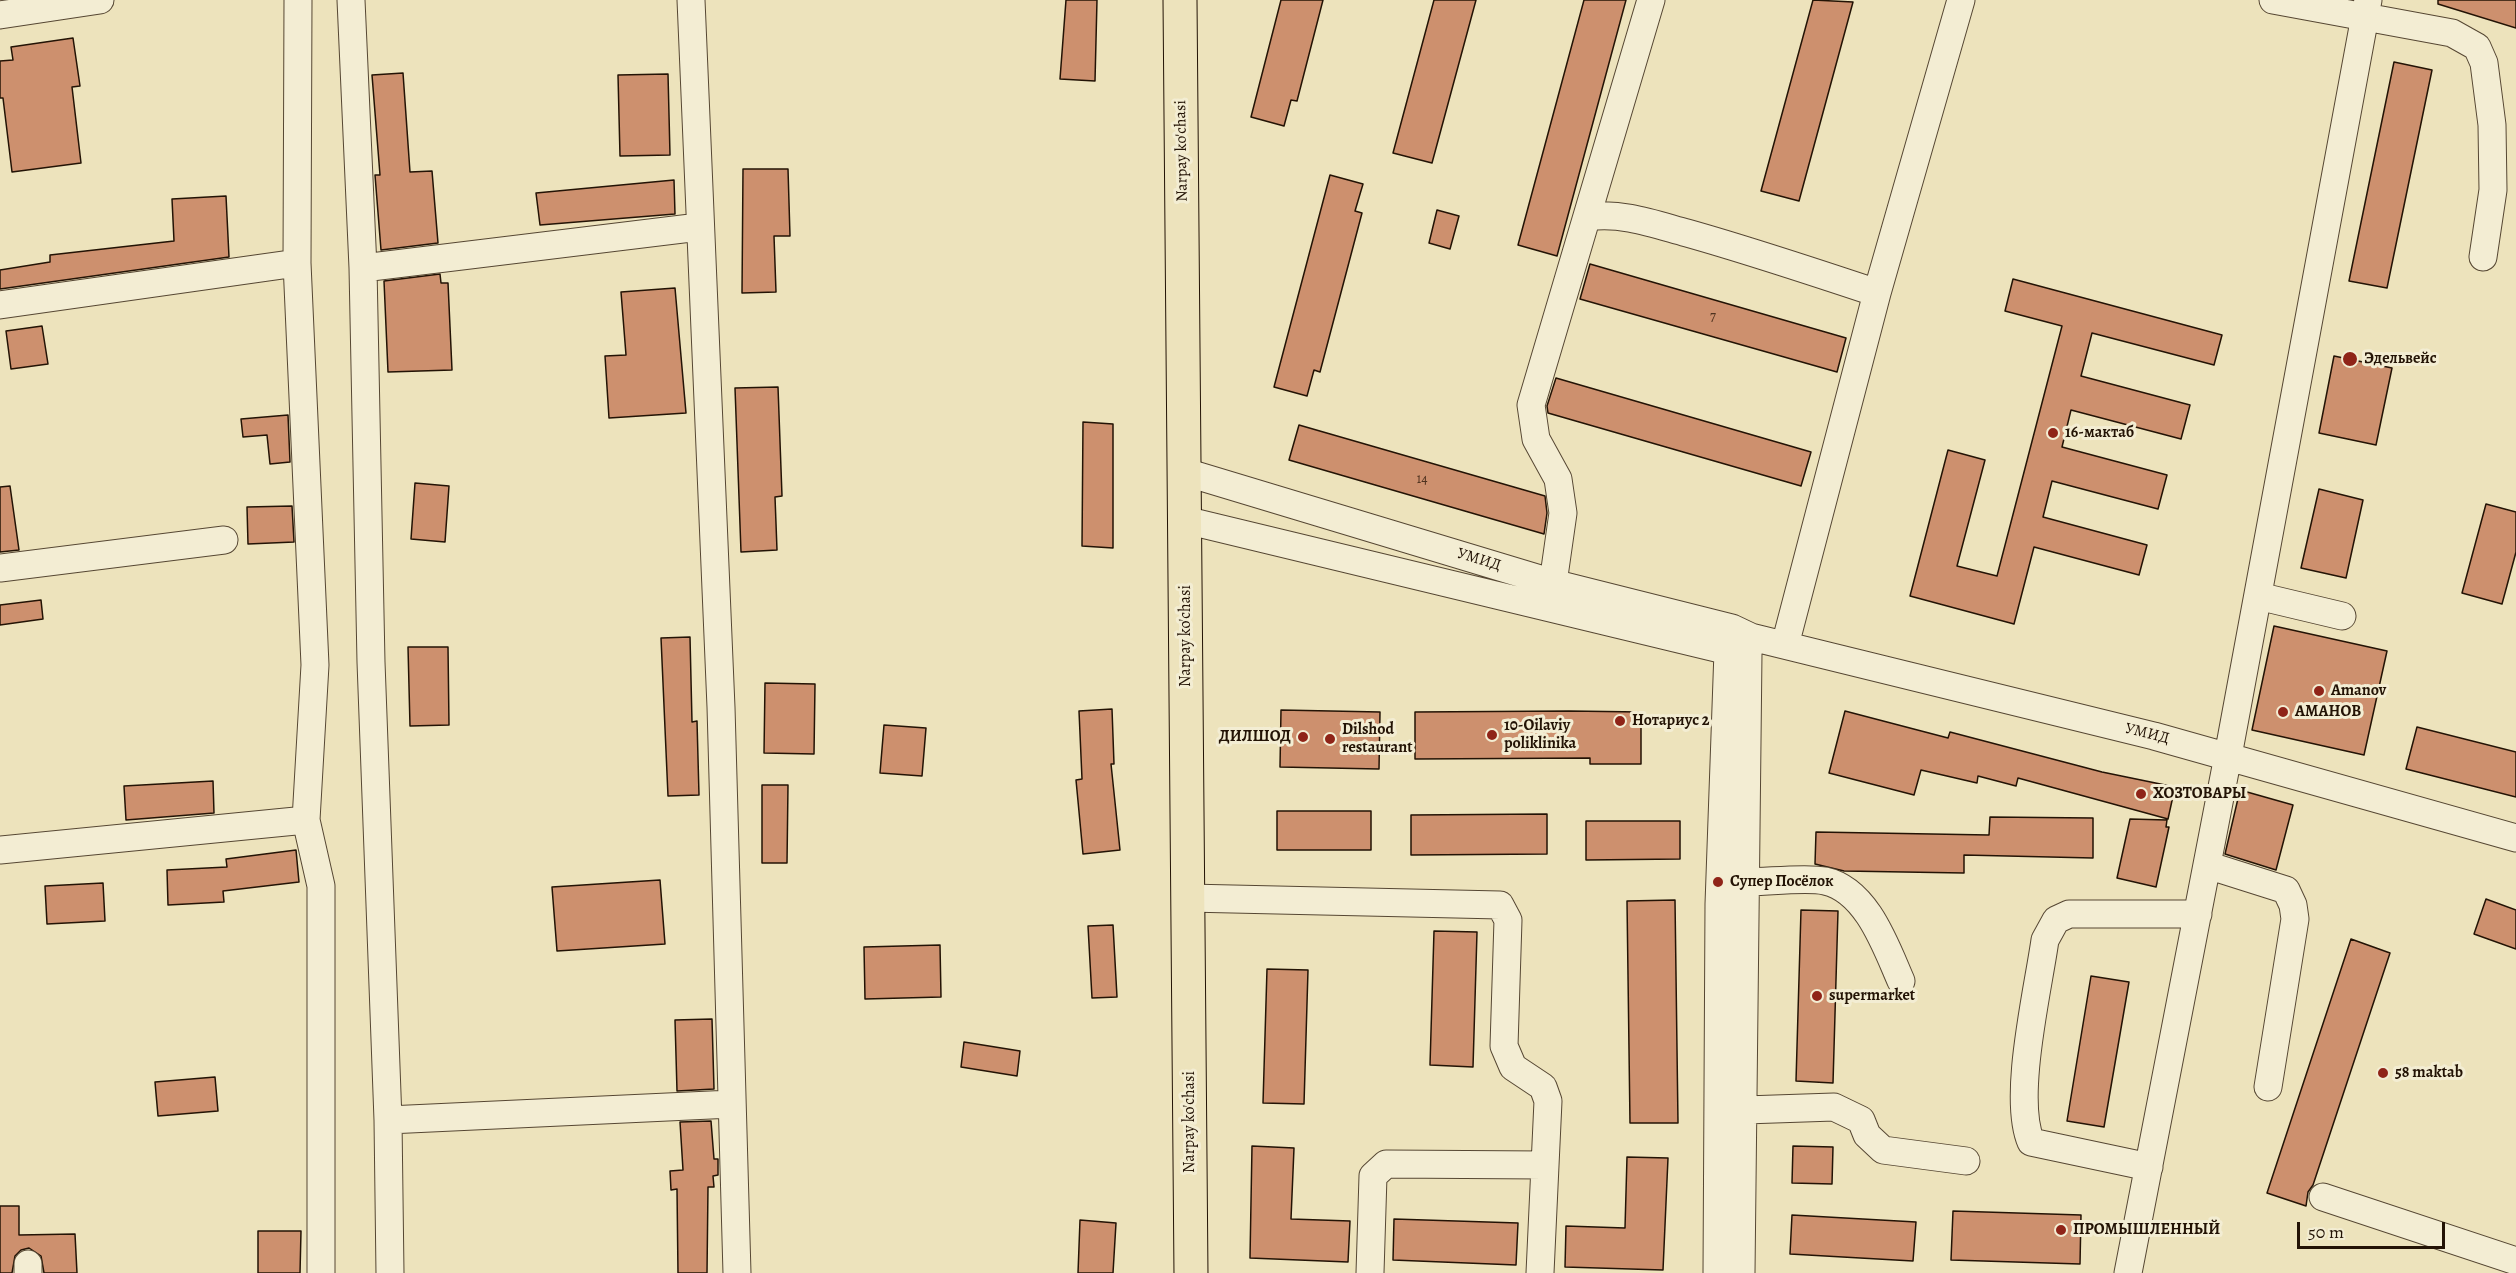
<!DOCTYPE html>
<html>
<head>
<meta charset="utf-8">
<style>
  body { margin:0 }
  #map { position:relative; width:2516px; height:1273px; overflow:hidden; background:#ede3bc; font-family:Alegreya,serif }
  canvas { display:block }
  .scale { position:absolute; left:2297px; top:1222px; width:148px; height:27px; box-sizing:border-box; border:3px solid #231305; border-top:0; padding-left:8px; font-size:18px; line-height:21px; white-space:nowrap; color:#231305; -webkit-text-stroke:4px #f3edd3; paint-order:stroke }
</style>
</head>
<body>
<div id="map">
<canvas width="2516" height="1273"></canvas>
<div class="scale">50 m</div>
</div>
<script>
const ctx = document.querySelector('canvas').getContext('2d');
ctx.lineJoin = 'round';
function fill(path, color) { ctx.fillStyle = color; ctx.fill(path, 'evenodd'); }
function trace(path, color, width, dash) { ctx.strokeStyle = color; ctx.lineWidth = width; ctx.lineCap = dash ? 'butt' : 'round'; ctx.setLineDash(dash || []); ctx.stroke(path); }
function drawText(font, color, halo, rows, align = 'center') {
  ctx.font = font + ' Alegreya,serif'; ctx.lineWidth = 6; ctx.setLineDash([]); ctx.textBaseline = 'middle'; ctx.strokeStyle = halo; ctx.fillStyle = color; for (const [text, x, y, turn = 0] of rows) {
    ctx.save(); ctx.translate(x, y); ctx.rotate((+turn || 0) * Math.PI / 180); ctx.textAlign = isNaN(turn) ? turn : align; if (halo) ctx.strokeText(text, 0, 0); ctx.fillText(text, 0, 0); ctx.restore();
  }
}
const building = new Path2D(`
  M1066 0H1097L1095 81 1060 79Z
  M1281 0H1323L1297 101 1291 100 1284 126 1251 117Z
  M1434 0H1476L1432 163 1393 153Z
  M1584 0H1626L1557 256 1518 245Z
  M1813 0 1853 2 1799 201 1761 191Z
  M2438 0H2516V28L2438 4Z
  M73 38 80 86 72 87 81 163 12 172 3 98H0V61L13 60 11 47Z
  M2394 62 2432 70 2387 288 2349 281Z
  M403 73 410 172 432 171 438 243 381 250 375 175H380L372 75Z
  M668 74 670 155 620 156 618 75Z
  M743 169H788L790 236H774L776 292 742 293Z
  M1330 175 1363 184 1355 211 1362 213 1320 372 1314 370 1307 396 1274 387Z
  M674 180 675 214 540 225 536 193Z
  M226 196 229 257 0 289V270L50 262V255L174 241 172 199Z
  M1437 210 1459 216 1450 249 1429 243Z
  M1590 264 1846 338 1837 372 1580 299Z
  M440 274 441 283H448L452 370 388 372 384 281Z
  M2013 279 2222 335 2214 365 2092 333 2081 376 2190 405 2181 439 2071 410 2062 447 2167 475 2158 509 2052 481 2043 517 2147 545 2139 575 2034 547 2014 624 1910 596 1948 450 1985 460 1957 566 1997 576 2062 326 2005 311Z
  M675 288 686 413 609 418 605 356 626 355 621 292Z
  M42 326 48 364 11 369 6 331Z
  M2334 356 2392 368 2376 445 2319 433Z
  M1556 378 1811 452 1801 486 1548 413 1547 406Z
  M778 387 782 496 775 497 777 550 741 552 735 388Z
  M288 415 290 462 270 464 267 435 243 437 241 419Z
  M1083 422 1113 424V548L1082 546Z
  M1299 425 1545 496 1547 513 1544 534 1289 460Z
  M415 483 449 486 445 542 411 539Z
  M10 486 19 550 0 552V487Z
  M2319 489 2363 500 2346 578 2301 568Z
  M2486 504 2516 512V552L2502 604 2462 593Z
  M292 506 294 542 248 544 247 507Z
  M41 600 43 619 0 625V605Z
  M2274 626 2387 651 2364 755 2252 730Z
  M690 637 692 722 697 721 699 795 668 796 661 638Z
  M408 647H448L449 725 410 726Z
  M765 683 815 684 814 754 764 753Z
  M1112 709 1114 764H1111L1120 850 1083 854 1076 780 1082 779 1079 711Z
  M1281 710 1380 712 1379 769 1280 767Z
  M1569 711 1641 712V764H1590V758L1415 759V712Z
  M1845 711 1948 738 1950 732 2102 772 2175 787 2168 819 2018 778 2016 786 1978 776 1977 783 1921 770 1914 795 1829 773Z
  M884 725 926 728 922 776 880 773Z
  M2417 727 2516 752V797L2406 769Z
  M213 781 214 813 126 820 124 786Z
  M762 785H788L787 863H762Z
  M2240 790 2293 805 2276 870 2225 854Z
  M1277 811H1371V850H1277Z
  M1547 814V854L1411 855V815Z
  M1990 817 2093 818V858L1964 855V873L1844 871 1815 864 1816 832 1989 835Z
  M2130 819 2167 820 2166 827H2169L2156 887 2117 878Z
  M1586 821H1680V859L1586 860Z
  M296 850 299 882 223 891 224 902 168 905 167 870 227 867 226 859Z
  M660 880 665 944 557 951 552 887Z
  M103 883 105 921 47 924 45 886Z
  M2486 899 2516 910V949L2474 934Z
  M1675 900 1678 1123H1630L1627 901Z
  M1801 910 1838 911 1833 1083 1796 1081Z
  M1113 925 1117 997 1092 998 1088 926Z
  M1434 931 1477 932 1473 1067 1430 1065Z
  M2351 939 2390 953 2313 1185 2308 1192 2306 1206 2267 1193Z
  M940 945 941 997 865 999 864 947Z
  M1267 969 1308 970 1304 1104 1263 1103Z
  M2091 976 2129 982 2104 1127 2067 1121Z
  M712 1019 714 1089 677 1091 675 1020Z
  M964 1042 1020 1051 1017 1076 961 1067Z
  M215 1077 218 1111 158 1116 155 1082Z
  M711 1121 714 1159H718V1175L713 1176 714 1187H708L707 1273H678L677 1189 671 1190 670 1171 683 1170 680 1122Z
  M1252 1146 1294 1148 1291 1219 1350 1221 1348 1262 1250 1258Z
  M1793 1146 1833 1147 1832 1184 1792 1183Z
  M1627 1157 1668 1158 1663 1270 1565 1267 1566 1226 1625 1228Z
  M0 1206H19V1235L75 1234 77 1273H44L41 1256 29 1248 21 1250 15 1256 12 1273H0Z
  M1953 1211 2081 1215 2080 1264 1951 1260Z
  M1792 1215 1916 1222 1913 1261 1790 1254Z
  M1394 1219 1518 1223 1516 1265 1393 1260Z
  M1080 1220 1116 1223 1113 1273H1078Z
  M258 1231H301L300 1273H258Z`);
const minor = new Path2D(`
  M298 0 297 263 315 665 306 820 321 886V1273
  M351 0 363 268 371 662 388 1120 390 1273
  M691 0 721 707 737 1273
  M2273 0 2452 33 2477 47 2484 63 2492 125 2493 190 2483 257
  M0 15 100 0
  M1588 217C1622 212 1654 224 1687 233 1751 251 1814 272 1877 293
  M363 268 699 227
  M0 305 297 263
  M1185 472 1553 583 1732 628 1751 637 2154 736 2516 838
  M1185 520 1728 651 1745 652
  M0 568 224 540
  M1553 583 1563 513 1558 479 1536 439 1531 405 1651 0
  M2258 596 2342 616
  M1785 645 1877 293 1961 0
  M0 850 306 820
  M2207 865 2286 890 2293 905 2295 919 2268 1087
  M1747 882C1768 882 1806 877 1825 881 1867 890 1886 947 1901 981
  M1188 898 1500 905 1508 920 1504 1046 1513 1067 1543 1087 1548 1101 1540 1273
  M1745 1110 1834 1107 1861 1120 1867 1135 1883 1150 1966 1161
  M388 1120 732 1104
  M2149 1167 2031 1142C2012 1098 2038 990 2045 940L2056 920 2069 914H2198
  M2323 1197 2516 1261
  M28 1264V1273
  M1370 1273 1373 1176 1386 1164 1544 1165
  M1717 1273 1719 904 1728 651 1732 628
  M1741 1273 1748 653 1751 637
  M2128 1273 2228 756 2368 0`);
const major = new Path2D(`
  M1180 0 1191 1273`);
const markers = [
  [2350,359,8,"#8f2418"],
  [2053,433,6,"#8f2418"],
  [2319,691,6,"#8f2418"],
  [2283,712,6,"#8f2418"],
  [1620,721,6,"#8f2418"],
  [1492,735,6,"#8f2418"],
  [1303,737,6,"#8f2418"],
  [1330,739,6,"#8f2418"],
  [2141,794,6,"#8f2418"],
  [1718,882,6,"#8f2418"],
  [1817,996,6,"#8f2418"],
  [2383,1073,6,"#8f2418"],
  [2061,1230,6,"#8f2418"]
];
const numberNames = [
  ["7",1713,318],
  ["14",1422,480]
];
const streetNames = [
  ["Narpay ko'chasi",1182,151,-91],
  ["УМИД",1479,560,17],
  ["Narpay ko'chasi",1186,636,-90],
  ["УМИД",2147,734,14],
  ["Narpay ko'chasi",1190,1122,-90]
];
const poiNames = [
  ["Эдельвейс",2364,359],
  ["16-мактаб",2065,433],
  ["Amanov",2331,691],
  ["АМАНОВ",2295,712],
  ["Нотариус 2",1632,721],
  ["10-Oilaviy",1504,726],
  ["poliklinika",1504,744],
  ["Dilshod",1342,730],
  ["restaurant",1342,748],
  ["ДИЛШОД",1291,737,"right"],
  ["ХОЗТОВАРЫ",2153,794],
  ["Супер Посёлок",1730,882],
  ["supermarket",1829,996],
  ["58 maktab",2395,1073],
  ["ПРОМЫШЛЕННЫЙ",2073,1230]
];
fill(building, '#cd906e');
trace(building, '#231305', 1.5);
trace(minor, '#564733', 29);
trace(major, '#231305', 35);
trace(minor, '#f3edd3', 27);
trace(major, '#ede3bc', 33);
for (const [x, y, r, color] of markers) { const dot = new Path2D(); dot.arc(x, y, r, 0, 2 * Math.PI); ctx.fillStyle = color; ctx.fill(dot); trace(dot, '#f3edd3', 2); }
drawText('14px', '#4e321f', null, numberNames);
drawText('16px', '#231305', '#f3edd3', streetNames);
drawText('bold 16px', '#231305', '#f3edd3', poiNames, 'left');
</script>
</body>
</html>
